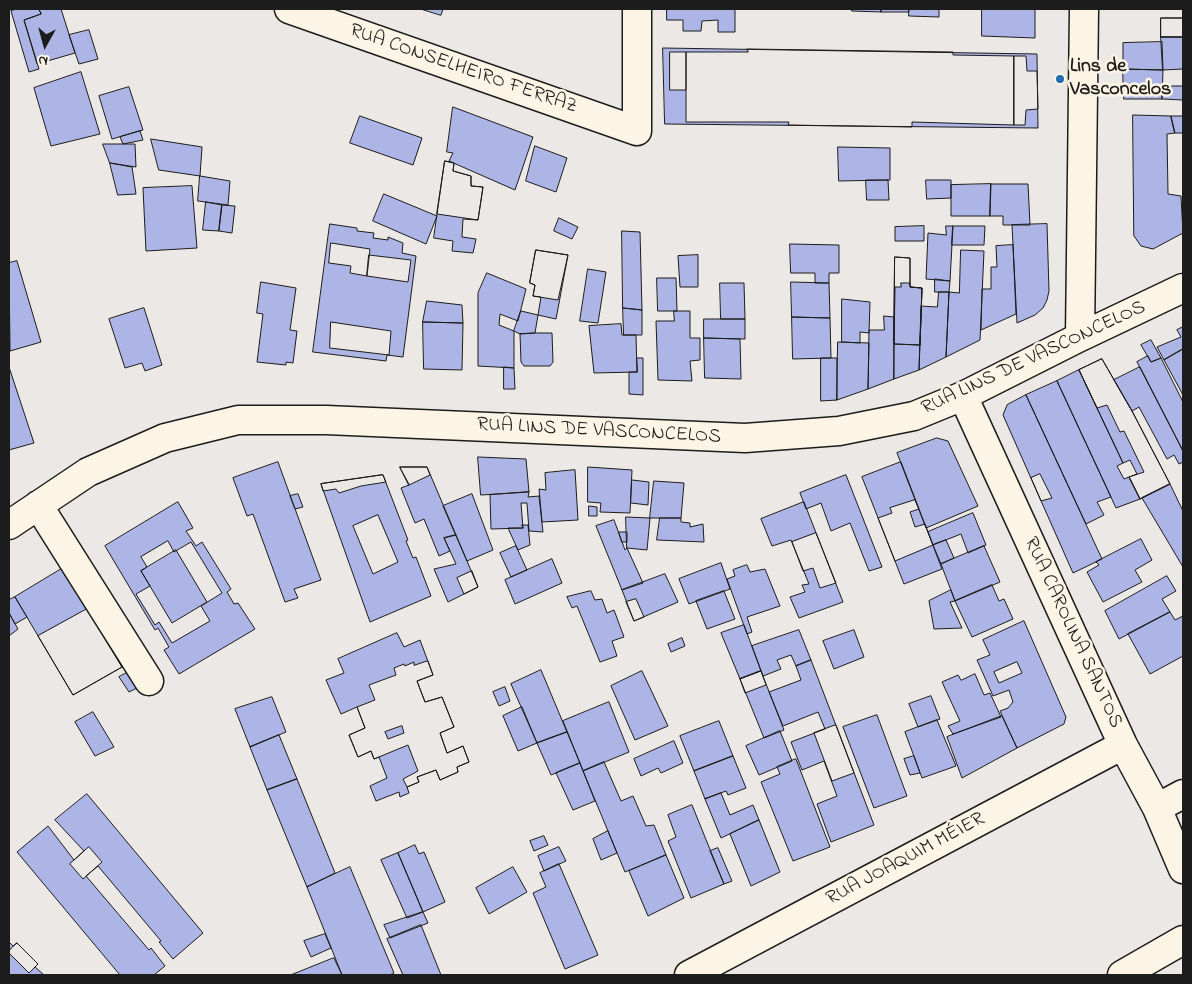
<!DOCTYPE html>
<html>
<head>
<meta charset="utf-8">
<style>
  body { margin:0 }
  #map { position:relative; width:1192px; height:984px; overflow:hidden; background:#ece8e5; font-family:"Indie Flower",sans-serif }
  canvas { display:block }
  .frame { position:absolute; inset:0; border:10px solid #1c1c1c; pointer-events:none }
  .north { position:absolute; left:20px; top:20px; width:50px; height:50px; -webkit-text-stroke:4px #fcf5e5; paint-order:stroke; rotate:187deg; font-size:14px; font-weight:700; line-height:20px; text-align:center; color:#1c1c1c }
  .north::after { content:''; display:block; margin:auto; width:18px; height:22px; background:#1c1c1c; clip-path:polygon(50% 0,100% 100%,50% 72%,0 100%) }
</style>
</head>
<body>
<div id="map">
<canvas width="1192" height="984"></canvas>
<div class="frame"></div>
<div class="north">N</div>
</div>
<script>
const ctx = document.querySelector('canvas').getContext('2d');
ctx.lineJoin = 'round';
function fill(path, color) { ctx.fillStyle = color; ctx.fill(path, 'evenodd'); }
function trace(path, color, width, dash) { ctx.strokeStyle = color; ctx.lineWidth = width; ctx.lineCap = dash ? 'butt' : 'round'; ctx.setLineDash(dash || []); ctx.stroke(path); }
function drawText(font, color, halo, rows, align = 'center') {
  ctx.font = font + ' "Indie Flower",sans-serif'; ctx.lineWidth = 5; ctx.setLineDash([]); ctx.textBaseline = 'middle'; ctx.strokeStyle = halo; ctx.fillStyle = color; for (const [text, x, y, turn = 0] of rows) {
    ctx.save(); ctx.translate(x, y); ctx.rotate((+turn || 0) * Math.PI / 180); ctx.textAlign = isNaN(turn) ? turn : align; if (halo) ctx.strokeText(text, 0, 0); ctx.fillText(text, 0, 0); ctx.restore();
  }
}
const building = new Path2D(`
  M17 9H39L41 14 24 20 39 69 29 72 11 11Z
  M39 9H61L75 53 37 64 24 20 41 14Z
  M421 9H443L441 15Z
  M667 9H735V32H718V20L702 21 701 31H683V20H667Z
  M852 9H881V12L852 11Z
  M881 9H909V12H881Z
  M909 9H939V17L909 16Z
  M982 9H1035V38L982 36Z
  M1161 18H1183V37H1161Z
  M1161 18H1183V37H1161Z
  M89 30 98 59 79 64 69 35Z
  M1161 37H1183V69L1163 70Z
  M1162 42 1163 70 1123 69V43Z
  M663 48 1037 54 1038 128 665 124Z
  M747 49 953 52V55L1014 56V125L912 122V127L788 125 789 122H686V52H748Z
  M670 52H686V90H670Z
  M1014 56H1026L1027 71H1037L1038 109 1026 110 1025 125H1014Z
  M1123 69 1163 70 1162 99H1124Z
  M81 72 100 134 51 146 34 88Z
  M1163 86H1183V100L1162 99Z
  M129 87 143 130 112 139 99 96Z
  M453 107 533 137 515 190 449 161 453 153 447 152Z
  M1133 115 1171 116 1175 133 1167 134 1168 194 1181 196 1183 233 1153 249 1141 246 1134 236Z
  M360 116 422 138 413 165 350 143Z
  M1171 116H1183V133H1175Z
  M140 131 143 140 123 144 120 137Z
  M151 139 202 147 200 176 159 170Z
  M103 144H135L136 167 110 163Z
  M535 146 567 158 556 192 526 181Z
  M838 147 890 148V180L839 181Z
  M445 161 454 163 453 171 471 176V186L483 187 478 220 437 214Z
  M445 161 454 163 453 171 471 176V186L483 187 478 220 463 219 462 237 476 239 473 253 452 251 453 241 434 238Z
  M110 163 132 167 136 194 118 195Z
  M200 176 230 181 228 205 198 201Z
  M866 180H888L889 200H867Z
  M926 180H951V198L927 199Z
  M991 184 990 216H951V185Z
  M991 184H1028L1030 225H1003V216H990Z
  M192 186 197 248 146 251 143 188Z
  M384 194 437 216 426 244 373 221Z
  M206 202 222 205 219 231 203 230Z
  M222 205 235 206 232 233 219 231Z
  M559 218 578 227 572 239 554 231Z
  M330 224 357 228V231L374 233 373 238 388 240V237L403 243 402 253 416 256 403 357 387 355 386 361 313 352Z
  M1047 224 1049 291 1047 300 1043 308 1035 315 1017 323 1012 225Z
  M924 226V241H895V227Z
  M946 226H953L950 281 926 279 928 233 946 235Z
  M953 226H985L984 245H952Z
  M622 231 640 232 642 310 623 308Z
  M331 243 370 249 367 276 350 273 351 266 329 263Z
  M790 244 839 245V273H829V283H815V273H791Z
  M1013 245 1016 314 981 330 982 289H991V267H997L996 246Z
  M536 250 568 255 556 319 538 315 541 297 533 296 535 285 530 283Z
  M536 250 568 255 558 300 533 296 535 285 530 283Z
  M961 250 984 251 980 340 946 357 949 292 959 293Z
  M369 255 411 260 408 282 367 276Z
  M698 255V287H680L678 256Z
  M895 257 910 258V287L922 288 920 345 894 344Z
  M895 257 910 258V287L922 288 919 370 894 379Z
  M17 261 41 342 10 351 9 263Z
  M588 269 606 272 598 323 580 321Z
  M487 273 526 289 518 321 500 314 499 325 514 331V368L478 366V293Z
  M657 278H676L677 311H658Z
  M935 279 950 281 949 292H935Z
  M261 282 296 288 290 330 297 331 293 363 286 362V365L257 362 263 314 257 313Z
  M791 282 829 283 830 318 792 317Z
  M720 283H744L745 319H721Z
  M901 283H910V287L922 288 920 345 894 344 895 287H901Z
  M939 292H949L946 357 919 370 921 306 937 307Z
  M842 299 870 302 869 333 860 332V343L842 342Z
  M427 301 462 305 463 323 423 322Z
  M144 308 162 365 145 371 142 363 125 368 109 319Z
  M623 308 642 310V335H624Z
  M521 311 538 315 535 333 520 334 514 331Z
  M674 311H690V338H700V360L690 361 692 381 658 380 656 321H674Z
  M884 316 894 317V379L868 389 869 330H884Z
  M792 317 830 318 831 358 793 359Z
  M704 319H745V339L704 338Z
  M331 322 391 331 389 355 330 348Z
  M423 322 463 323 462 370 424 369Z
  M621 324 622 335H636L637 372 594 373 589 326Z
  M1183 327V349L1164 360 1157 347 1181 337 1177 330Z
  M535 333H552L553 362 550 366H524L521 362 520 334Z
  M704 338 740 339 741 379 705 378Z
  M1151 340 1161 358 1151 362 1141 345Z
  M838 342 869 343 868 389 837 400Z
  M1183 349V395L1164 360Z
  M1148 356 1151 362 1161 358 1183 402V451L1137 362Z
  M637 358H643V395L629 394V372H637Z
  M821 358H837V400L821 401Z
  M1102 359 1132 411 1170 484 1140 499 1129 477 1144 472 1124 431 1120 432 1107 405 1097 408 1079 370Z
  M1102 359 1132 411 1170 484 1140 499 1129 477 1137 474 1130 460 1123 463 1079 370Z
  M9 367 34 443 9 450Z
  M504 367 514 368 515 389H504Z
  M1140 367 1183 451V462L1179 464 1174 455 1167 459 1139 407 1132 411 1114 380Z
  M1079 370 1123 463 1117 466 1124 479 1129 477 1140 499 1116 508 1057 381Z
  M1057 381 1111 497 1097 502 1104 515 1086 524 1026 395Z
  M1026 395 1102 559 1073 573 1003 415 1007 405Z
  M937 438 948 441 978 506 926 528 897 453Z
  M478 457 526 459 529 492 481 495Z
  M278 462 321 580 294 589 298 598 285 602 253 514 247 516 233 478Z
  M901 462 942 569 904 584 862 477Z
  M400 467H427L430 475 409 485Z
  M400 467H427L456 535 444 538 450 551 439 556 424 519 415 523 401 488 409 485Z
  M588 467 632 470 630 513 600 512 601 503 588 502Z
  M575 470 578 520 542 522 539 489 546 490 545 473Z
  M1040 474 1052 498 1041 501 1031 478Z
  M383 475 386 482 361 486 339 493 336 489 323 491 321 484Z
  M383 475 408 540 406 541 413 558 416 557 431 596 370 622 321 484Z
  M846 475 882 567 869 571 850 523 831 531 821 503 806 509 800 493Z
  M632 480 649 482 648 505 631 503Z
  M654 481 684 483 681 518H650Z
  M1170 484 1183 511V567L1142 498Z
  M529 492 528 497 539 496 543 532 529 531 527 503H521L523 528 491 529 490 495Z
  M298 494 303 507 295 509 290 496Z
  M472 494 493 550 467 561 443 506Z
  M915 500 919 509 910 512 915 527 925 524 933 545 895 561 878 518 892 513 890 508Z
  M178 502 193 528 186 531 196 546 202 542 231 589 227 592 234 604 238 603 255 629 179 674 164 650 169 647 158 628 155 630 105 546Z
  M804 502 843 602 799 618 790 597 805 592 802 585 809 584 791 540 772 546 761 519Z
  M589 506 597 507V516H589Z
  M973 513 986 545 968 553 961 534 933 545 928 532Z
  M378 515 398 562 373 574 353 526Z
  M626 517 650 518 647 550 627 548Z
  M660 518H681V522L690 523V527L703 524 704 542 657 540Z
  M614 520 625 550 627 548 643 583 622 590 596 526Z
  M522 525H528L530 545 518 550 508 528H523Z
  M619 532H627V542H622Z
  M816 533 836 583 820 588 813 568 803 571 792 542Z
  M456 535 478 587 448 602 434 569 456 564 444 538Z
  M1141 539 1152 560 1135 570 1142 582 1103 602 1087 572 1099 565 1096 562Z
  M946 540 954 558 941 564 933 545Z
  M168 541 174 552 191 542 222 593 201 606 210 621 172 643 159 622 155 625 136 594 150 586 141 571 147 567 141 557Z
  M516 546 527 570 511 577 500 553Z
  M984 546 1000 582 955 601 941 564Z
  M176 550 207 602 172 623 141 571Z
  M552 559 562 583 515 604 505 580Z
  M721 563 730 589 689 604 679 579Z
  M747 565 750 572 765 569 780 606 747 617 752 632 747 634 727 579 735 576 733 570Z
  M63 568 122 667 73 695 15 597Z
  M472 571 478 587 464 594 457 578Z
  M665 574 678 602 634 621 622 590Z
  M1167 576 1176 591 1162 599 1170 612 1119 639 1105 611Z
  M992 585 999 601 1004 599 1013 619 972 637 955 601Z
  M951 590 955 601 950 602 962 628 934 629 929 601Z
  M591 591 595 600 602 599 607 613 614 610 624 637 612 641 617 656 600 662 577 606 572 608 567 597Z
  M724 591 735 619 707 629 696 601Z
  M15 597 27 617 15 624 9 613V600Z
  M636 599 644 617 634 621 626 602Z
  M87 609 122 667 73 695 38 636Z
  M1170 612 1175 620 1183 616V656L1150 674 1128 634Z
  M9 613 18 629 9 636Z
  M1024 621 1066 717 1064 724 1017 748 1000 711 1008 708 1013 702 1009 690 993 696 977 660 990 655 983 640Z
  M744 625 761 671 740 679 721 633Z
  M799 630 811 660 796 666 791 655 777 660 781 669 763 676 752 646Z
  M854 630 864 657 834 669 823 641Z
  M397 633 404 647 420 640 433 675 417 681 425 702 442 697 454 727 440 733 447 753 463 746 469 762 457 767 458 772 440 780 436 770 417 777 419 782 407 787 409 793 400 797 399 792 376 801 370 786 387 778 379 757 374 759 371 751 358 757 349 735 365 728 357 707 341 714 326 680 344 673 338 659Z
  M682 638 685 646 671 652 668 644Z
  M811 660 874 825 831 842 817 804 837 796 824 761 802 770 791 742 825 729 818 712 783 726 769 692 801 680 796 666Z
  M428 661 433 675 417 681 425 702 442 697 454 727 440 733 447 753 463 746 469 762 457 767 458 772 440 780 436 770 417 777 419 782 407 787 403 779 418 771 408 745 374 759 371 751 358 757 349 735 365 728 357 707 375 700 369 685 396 675 394 668 404 664 405 666 414 662V665Z
  M1017 662 1022 673 999 683 994 672Z
  M136 668 145 684 129 692 119 677Z
  M541 670 567 732 537 743 511 684Z
  M642 671 668 726 635 740 611 686Z
  M761 671 766 685 745 693 740 679Z
  M761 671 784 730 764 738 740 679Z
  M975 674 984 695 990 693 1001 717 953 734 948 726 960 721 942 682 958 675 961 680Z
  M505 687 510 701 499 706 493 692Z
  M931 696 940 719 918 727 909 704Z
  M272 697 286 732 250 747 235 709Z
  M609 702 629 752 583 771 563 721Z
  M522 707 537 743 518 751 503 716Z
  M93 712 114 747 95 756 75 722Z
  M877 715 907 796 874 808 843 727Z
  M1002 716 1017 748 962 778 947 737Z
  M937 720 956 766 922 778 905 732Z
  M719 721 733 756 694 771 680 736Z
  M836 725 854 773 832 781 814 733Z
  M402 726 404 733 388 739 385 732Z
  M780 731 792 761 759 775 746 746Z
  M567 732 580 763 551 775 537 743Z
  M279 735 297 779 267 790 250 747Z
  M674 741 683 763 661 773 658 768 641 776 634 759Z
  M733 756 746 788 728 795 726 791 705 799 694 771Z
  M914 756 920 773 910 775 904 759Z
  M796 759 830 847 793 861 761 782 780 774 777 767Z
  M604 762 621 801 633 796 646 826 654 825 666 855 625 872 583 771Z
  M580 763 595 801 573 810 556 773Z
  M297 779 335 873 307 887 267 790Z
  M721 793 730 815 753 805 759 820 721 838 705 799Z
  M87 794 203 933 173 959 159 942 161 941 98 866 86 876 149 950 151 948 165 966 154 975H120L17 852 48 826 74 860 84 851 55 820Z
  M692 805 724 884 691 898 668 841 676 837 668 815Z
  M759 820 780 872 751 886 730 834Z
  M608 831 617 853 601 860 593 839Z
  M544 836 548 845 534 851 530 841Z
  M415 845 419 854 424 852 445 902 423 912 398 853Z
  M89 847 102 862 83 879 70 864Z
  M559 847 566 861 544 871 538 856Z
  M718 848 732 881 724 884 710 851Z
  M398 853 423 912 407 918 381 860Z
  M666 855 684 898 648 916 629 871Z
  M559 864 598 955 565 969 533 893 546 887 540 873Z
  M350 867 394 973 390 975H342L307 887Z
  M513 867 527 892 489 914 476 888Z
  M423 912 428 923 390 938 384 925Z
  M421 925 441 975H403L387 939Z
  M325 934 331 948 311 957 304 941Z
  M9 942 13 946 17 943 38 964 35 967 44 975H9Z
  M17 943 38 964 29 973 9 953V951Z
  M334 958 342 975H291Z`);
const minor = new Path2D(`
  M289 9 637 131V9
  M1080 337 1084 9
  M963 396 1123 745 1157 808 1183 869
  M38 505 149 681
  M9 525 88 472 165 438 238 420H326L745 438 839 431 914 416 963 396 1080 337 1183 288
  M1157 808 1183 794
  M689 975 1123 745
  M1122 975 1183 940`);
const markers = [
  [1060,79,5,"#1f6fb2"]
];
const poiNames = [
  ["Lins de",1070,68],
  ["Vasconcelos",1070,91]
];
const streetNames = [
  ["RUA CONSELHEIRO FERRAZ",463,70,19],
  ["RUA LINS DE VASCONCELOS",1034,359,-25],
  ["RUA LINS DE VASCONCELOS",599,432,3],
  ["RUA CAROLINA SANTOS",1072,633,65],
  ["RUA JOAQUIM MÉIER",906,860,-28]
];
fill(building, '#adb5e6');
trace(building, '#1c1c1c', 1);
trace(minor, '#1c1c1c', 31);
trace(minor, '#fcf5e5', 28);
for (const [x, y, r, color] of markers) { const dot = new Path2D(); dot.arc(x, y, r, 0, 2 * Math.PI); ctx.fillStyle = color; ctx.fill(dot); trace(dot, '#fcf5e5', 2); }
drawText('bold 20px', '#1c1c1c', '#fcf5e5', poiNames, 'left');
drawText('20px', '#1c1c1c', '#fcf5e5', streetNames);
</script>
</body>
</html>
